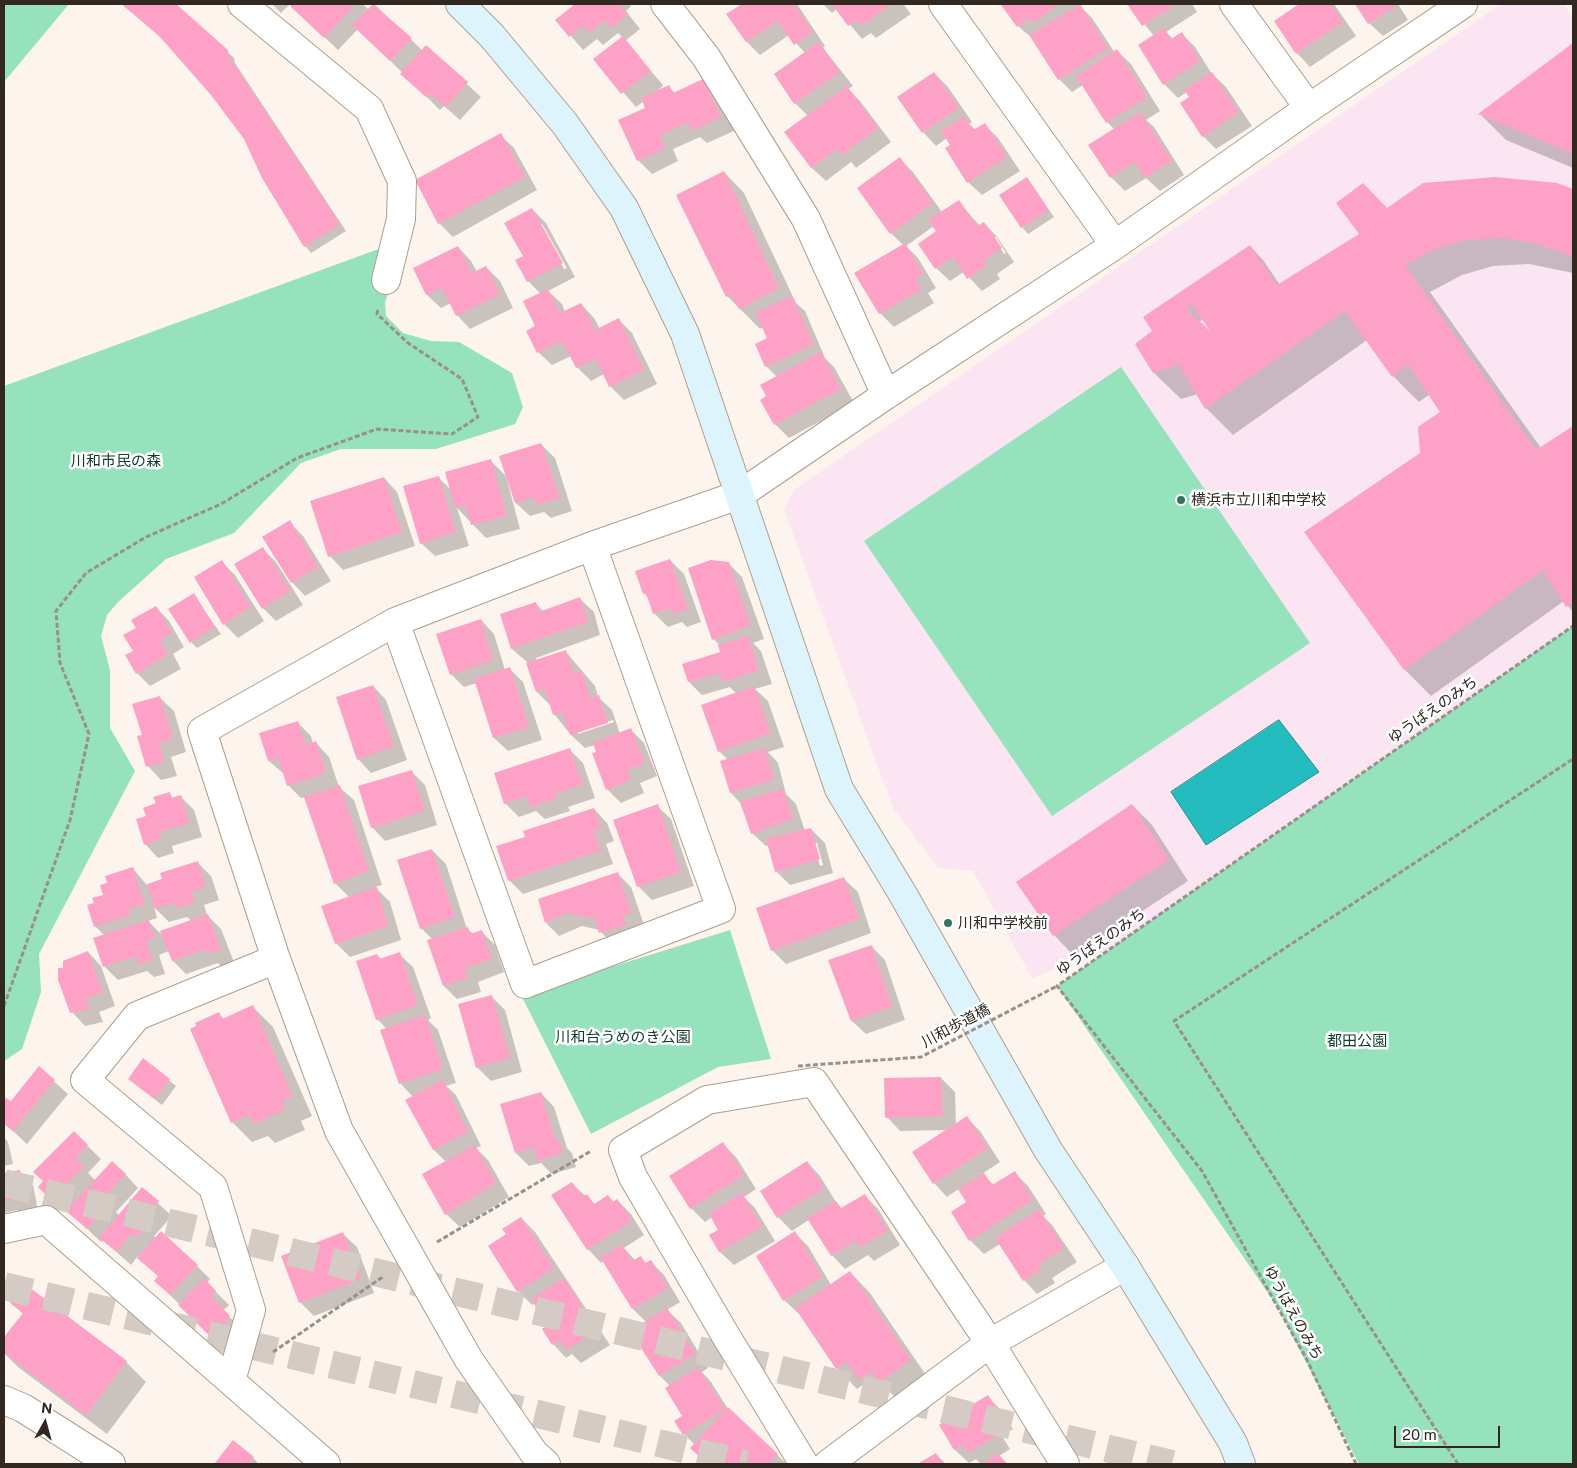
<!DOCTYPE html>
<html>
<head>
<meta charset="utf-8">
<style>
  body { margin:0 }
  #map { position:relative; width:1577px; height:1468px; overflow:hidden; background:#fdf4ed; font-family:"Public Sans",sans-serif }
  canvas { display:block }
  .frame { position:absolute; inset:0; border:5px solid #302821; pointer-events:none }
  .north { position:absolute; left:20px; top:1398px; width:50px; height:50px; -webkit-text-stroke:4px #fff; paint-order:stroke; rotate:7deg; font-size:14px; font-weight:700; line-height:20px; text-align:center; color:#302821 }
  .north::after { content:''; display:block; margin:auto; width:18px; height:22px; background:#302821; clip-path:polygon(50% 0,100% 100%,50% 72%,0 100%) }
  .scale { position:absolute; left:1394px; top:1426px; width:106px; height:22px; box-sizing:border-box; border:2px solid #302821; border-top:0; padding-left:6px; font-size:15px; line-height:18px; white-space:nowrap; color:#302821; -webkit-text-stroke:4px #fff; paint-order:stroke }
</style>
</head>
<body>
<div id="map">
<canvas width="1577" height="1468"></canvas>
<div class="frame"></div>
<div class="north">N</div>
<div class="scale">20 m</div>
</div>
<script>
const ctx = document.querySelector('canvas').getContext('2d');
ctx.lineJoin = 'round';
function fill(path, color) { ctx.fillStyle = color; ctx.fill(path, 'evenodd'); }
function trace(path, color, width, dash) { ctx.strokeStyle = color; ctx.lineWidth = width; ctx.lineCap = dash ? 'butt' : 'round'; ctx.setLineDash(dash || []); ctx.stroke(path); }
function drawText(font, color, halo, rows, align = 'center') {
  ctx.font = font + ' "Public Sans","Noto Sans JP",sans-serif'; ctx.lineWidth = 5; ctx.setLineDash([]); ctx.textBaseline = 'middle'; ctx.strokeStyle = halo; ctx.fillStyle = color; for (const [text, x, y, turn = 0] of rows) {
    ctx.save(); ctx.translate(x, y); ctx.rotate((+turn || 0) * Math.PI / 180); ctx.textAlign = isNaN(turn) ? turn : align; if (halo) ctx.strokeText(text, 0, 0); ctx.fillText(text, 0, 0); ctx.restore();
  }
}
const education = new Path2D(`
  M1501 4H1564L1573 17V651L1181 923 1032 978 973 871 938 868 893 808 784 509 794 490Z`);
const green = new Path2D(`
  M4 4H69L4 82Z
  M395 243 400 260 385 302 386 316 403 333 431 341 459 342 512 373 523 407 515 424 436 449H341L301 463 234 533 166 559 118 602 107 615 101 636 110 670V728L135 771 39 954 41 992 22 1049 4 1061V386Z
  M1121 367 1310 643 1052 816 864 541Z
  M1573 626V1464H1359L1277 1306 1057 986Z
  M730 930 771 1059 718 1067 591 1134 521 995Z`);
const water = new Path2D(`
  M1279 720 1319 772 1206 845 1171 792Z`);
const shadow = new Path2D(`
  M121 4H174L234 58 235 63 346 231 311 253 305 246 246 139 212 94 165 40Z
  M272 4H290L281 13Z
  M294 4H363L369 10 374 4 423 51 426 47 481 97 460 120 444 106 440 110 358 29 338 50 292 6Z
  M577 4H629L631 6 626 11 640 29 625 41 663 85 658 91 668 86 675 93 703 80 717 94 734 131 707 143 700 137 673 149 678 161 652 174 638 160 647 108 644 101 636 107 595 60 623 38 618 33 603 45 597 39 583 50 557 20Z
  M744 4H797L825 46 823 48 853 86 848 89 860 101 891 142 856 168 851 162 826 181 812 168 786 133 808 116 795 103 805 53 789 35 760 55 747 42 728 14Z
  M823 4H907L904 5 911 14 876 38 871 33 862 39 837 9 832 13Z
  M1005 4 1079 5 1092 18 1115 53 1117 51 1131 64 1160 111 1146 120 1154 127 1184 175 1160 191 1146 178 1125 191 1111 177 1090 145 1115 130 1107 122 1083 85 1072 92 1059 79 1033 39 1018 26 1002 6Z
  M1128 4H1192L1197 12 1166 32 1173 39 1182 34 1195 47 1212 74 1226 87 1252 126 1216 149 1203 136 1191 98 1187 92 1178 98 1164 84 1154 36Z
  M1302 4H1334L1356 36 1310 67 1297 53 1275 21Z
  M1357 4H1398L1408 20 1383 36 1369 23Z
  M1573 44V168L1506 140 1480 114Z
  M934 73 948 87 972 122 969 124 976 130 985 125 998 138 1020 171 982 195 968 182 947 138 936 146 923 132Z
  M500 135 514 148 537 190 453 237 439 223Z
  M899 159 913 172 942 212 958 201 980 226 984 223 997 237 1014 262 997 274 1000 279 982 291 964 272 950 281 936 268 938 232 934 226 906 246 918 258 936 288 928 293 934 303 894 327 880 313 856 273 903 245 891 233ZM993 237H996L1006 253 1004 254Z
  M724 172 744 193 796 303 805 311 825 358 834 367 854 403 789 438 775 424 762 400 768 397 777 377 766 366 769 338 763 327 760 329 727 296Z
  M1027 179 1054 217 1028 234 1022 227Z
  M1557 184 1573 191V273L1529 264 1493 266 1462 275 1430 292 1541 448 1573 428V612L1564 601 1431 696 1405 670 1306 533 1422 453 1441 412 1430 394 1419 402 1393 376 1367 340 1233 435 1206 408 1198 394 1181 399 1154 373 1136 344 1154 332 1250 246 1263 260 1280 285 1361 235 1387 209ZM1203 319 1211 331 1210 333 1199 322Z
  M532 209 546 223 575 277 548 291 562 304 565 312 581 304 594 318 600 329 618 319 632 333 657 384 624 400 610 386 604 374 591 381 577 367 571 356 552 365 538 352 537 327 541 294 528 281 524 257ZM540 224H542L567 268 564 269Z
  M458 247 471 261 477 272 486 267 500 281 513 308 470 329 457 315 451 303 441 308 427 295 414 269Z
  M541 444 555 458 572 511 551 518 544 512 530 516 516 503 501 457Z
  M491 461 506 476 520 529 486 538 457 508 469 546 435 556 421 543 438 477 451 490Z
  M384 478 397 492 415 546 343 570 330 556Z
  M289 522 303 536 331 581 305 596 292 582Z
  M262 548 276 562 303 605 276 621 263 608Z
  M670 560 684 574 701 622 687 627 682 622 668 627 654 613 649 599 644 593Z
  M221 561 235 575 264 621 238 638 224 624Z
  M728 563 742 577 764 639 753 643 761 651 772 684 755 689 768 701 784 747 768 752 778 763 786 794 796 804 805 831 811 829 825 843 833 873 790 885 776 871 769 845 766 846 752 833 742 805 731 793 728 760 719 751 737 694 730 687 702 695 689 682 722 653 719 645 714 639ZM814 843H817L823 865 820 866Z
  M193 595 221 634 197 648 191 642Z
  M580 599 594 612 600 635 536 658 537 661 566 652 595 686 598 697 612 710 620 734 631 730 644 743 657 776 640 783 644 793 621 803 607 789 595 745 585 748 571 735 554 714 551 706 537 692 527 662 512 649 536 604 544 612ZM613 720 614 722 578 734V732Z
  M156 607 169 621 184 647 173 654 181 669 150 686 137 673 134 651 137 628Z
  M481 620 494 634 505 670 509 668 523 682 542 740 508 751 494 738 477 683 464 687 451 674Z
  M373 686 386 700 407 760 371 773 358 759Z
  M160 698 174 711 186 752 171 757 177 776 161 780 148 766Z
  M297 722 311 736 313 744 316 743 329 757 339 787 354 800 382 885 375 887 390 902 401 940 350 957 336 943 350 898 335 883 306 797 301 798 288 785 284 774 269 761Z
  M570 750 583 763 595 798 568 807 570 811 545 819 536 811 519 817 505 803Z
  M411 771 425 785 437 825 385 841 372 827Z
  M169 793 174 799 181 797 194 810 202 837 172 846 174 853 158 858 145 844 147 817Z
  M1132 805 1152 825 1188 881 1074 956 1054 935 1017 882Z
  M657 806 671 819 694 886 652 900 638 886Z
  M594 809 607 823 614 841 606 844 613 864 523 894 509 880 526 838Z
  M432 850 446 864 467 929 474 934 482 932 495 945 504 972 478 982 481 992 457 999 444 986 433 940 421 928Z
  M197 862 211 876 219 900 204 905 207 915 221 929 234 962 222 967 218 963 186 974 173 961 169 951 159 955 165 974 154 977 147 971 118 980 104 966 105 936 95 926V904L133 869 147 885 163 880ZM154 907 169 922 187 917 192 921 164 937 148 921 157 918Z
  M618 874 631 887 645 928 614 946 599 930 582 926 559 936 546 923Z
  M844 879 858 892 871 933 786 964 772 950Z
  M872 947 885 960 905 1020 866 1034 852 1021 830 961Z
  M88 952 101 966 115 1006 99 1012 103 1022 85 1026 72 1012 64 969Z
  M399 954 413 967 431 1018 428 1020 438 1030 456 1083 446 1086 456 1095 481 1146 476 1148 488 1160 509 1197 460 1227 446 1214V1162L434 1150 407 1101 413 1097 400 1083 387 1029 377 1019V955L382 960Z
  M491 996 505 1010 522 1072 491 1081 477 1067Z
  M253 1007 273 1027 312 1116 301 1121 305 1130 275 1143 268 1136 252 1142 232 1122 219 1014 224 1019Z
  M143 1060 176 1086 162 1105 136 1085Z
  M39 1068 68 1094 27 1144 4 1123V1099L5 1098 11 1103Z
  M941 1078 955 1092 956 1125 967 1118 980 1131 1000 1162 982 1174 994 1185 1014 1172 1028 1186 1046 1214 1043 1216 1052 1225 1077 1262 1052 1278 1055 1283 1037 1294 1024 1280 1000 1244 984 1254 970 1240 968 1202 960 1188 947 1197 934 1183 949 1130 900 1131 887 1117Z
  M541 1093 554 1107 567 1148 572 1153 576 1167 552 1174 541 1163 529 1166 516 1153Z
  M74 1133 101 1159 88 1173 96 1181 125 1174 138 1188 116 1212 119 1215 142 1189 172 1216 154 1236 197 1266 210 1279 207 1283 229 1305 223 1311 243 1330 230 1355 169 1294 159 1277 138 1256 131 1265 103 1240 101 1242 67 1210 66 1212 40 1187Z
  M4 1137 8 1142 13 1164 4 1166Z
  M723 1144 736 1157 756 1189 744 1197 755 1208 775 1241 734 1265 720 1252 711 1235 720 1230 712 1217 705 1222 691 1208Z
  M807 1162 820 1176 836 1202 842 1209 865 1196 878 1209 900 1245 874 1261 868 1255 845 1269 832 1255 810 1219 792 1231 778 1217Z
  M19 1171 33 1185 38 1211 20 1214 17 1210 4 1213V1175Z
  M572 1184 595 1204 608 1196 614 1202 617 1200 631 1214 644 1235 624 1248 635 1260 640 1257 647 1264 651 1262 664 1275 680 1302 667 1310 681 1323 708 1368 702 1372 711 1382 728 1409 787 1464H708L691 1448 694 1444 684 1434V1416L670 1386 660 1376 632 1331 646 1322 633 1309 604 1261 601 1263 588 1249Z
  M521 1218 535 1232 610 1345 581 1363 572 1354 566 1358 553 1344 549 1326 535 1303 532 1305 518 1291 507 1235Z
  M795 1233 808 1246 831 1285 850 1272 870 1293 930 1381 899 1402 890 1392 880 1399 864 1384 857 1389 837 1368 799 1312 798 1313 784 1300Z
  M343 1234 357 1247 374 1293 314 1316 300 1302Z
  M25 1286 126 1362 146 1382 107 1434 18 1367 4 1353V1339L23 1314 12 1303Z
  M987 1396 1001 1410 1013 1429 1002 1436 1010 1449 999 1456 1008 1464H981L976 1459 969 1463 955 1450 940 1425Z
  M233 1442 253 1458 259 1464H215Z
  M936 1454 946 1464H920Z`);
const building = new Path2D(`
  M122 4H176L228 50V55L340 224 304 247 262 178 244 139 211 95 160 37Z
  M292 4H356L324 38 290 6Z
  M373 4 412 38 390 61 352 25Z
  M575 4H619L628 15 611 28 605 20 589 33 583 26 569 37 555 20Z
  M742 4H794L813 32 794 45 778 21 746 42 726 14Z
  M832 4H892L861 26 857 20 848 26Z
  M1003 4H1059L1033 23 1030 18 1017 27 1001 5Z
  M1080 4 1108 48 1058 80 1029 35Z
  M1127 4H1176L1142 26Z
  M1299 4H1331L1343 22 1296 54 1274 21Z
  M1355 4H1394L1396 6 1368 24Z
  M1164 28 1171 39 1182 32 1200 61 1163 85 1138 45Z
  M623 36 651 71 621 94 593 59Z
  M819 42 840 72 794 104 774 74Z
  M1573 43V154L1478 114Z
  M426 45 468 82 446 107 430 94 426 97 400 74Z
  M1117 49 1147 97 1106 123 1076 76Z
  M934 72 959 108 922 133 897 97Z
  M1212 72 1239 112 1202 137 1180 103 1189 97 1184 90Z
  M703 79 721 117 692 131 688 122 660 135 666 148 637 161 618 120 645 108 641 98 669 85 673 93Z
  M847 86 878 128 842 155 837 149 811 168 784 132Z
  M1140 112 1172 161 1145 178 1135 162 1110 178 1088 145Z
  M964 116 973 130 985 123 1007 157 967 183 945 148 950 145 941 131Z
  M501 133 525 177 438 224 415 180Z
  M900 157 933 203 890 234 857 188Z
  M724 171 779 288 739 309 731 294 726 297 676 195Z
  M1027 177 1049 210 1021 228 999 195Z
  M1495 177 1557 183 1573 189V256L1534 243 1502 238 1466 240 1435 249 1405 265 1536 450 1573 426V602L1566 607 1543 570 1404 670 1304 532 1420 453 1418 427 1440 412 1408 364 1392 377 1345 311 1205 409 1179 365 1153 373 1135 344 1152 331 1143 317 1250 245 1277 285 1359 234 1336 203 1363 183 1387 208 1423 183ZM1192 304 1210 331 1186 308Z
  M959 200 977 226 984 222 1002 248 984 260 987 265 967 279 953 257 935 269 918 244 936 231 928 220Z
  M532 208 563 263 527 282 515 260 523 256 504 223Z
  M905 243 923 274 916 279 922 289 879 314 854 273Z
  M458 246 472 273 486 266 500 294 456 316 442 288 426 295 413 268Z
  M548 289 560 313 581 303 595 330 619 318 644 370 609 387 596 359 576 368 562 341 537 353 526 331 535 326 523 301Z
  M792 296 814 344 765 367 755 344 767 338 755 313Z
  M821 352 841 389 774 425 760 400 766 396 760 385Z
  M541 443 560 498 536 505 534 497 515 503 499 456Z
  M491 459 507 516 471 525 465 505 455 508 445 472Z
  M439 476 456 532 420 544 403 486Z
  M384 477 402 532 328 557 310 501Z
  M290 520 318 567 291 583 262 537Z
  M263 547 290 591 262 609 234 564Z
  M670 559 688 609 672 614 670 608 653 614 646 593 643 594 635 571Z
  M222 560 251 607 223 625 194 577Z
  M711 560 729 562 751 625 712 640 688 568Z
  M194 593 215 627 190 643 168 609Z
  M580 597 588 622 511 649 500 614 536 602 539 612Z
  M156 606 172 633 160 640 168 655 136 674 125 655 133 651 123 635 136 628 131 620Z
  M481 619 493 660 450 675 436 634Z
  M748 636 759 670 723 682 720 673 688 682 682 664 720 652 718 645Z
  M566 650 574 674 582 671 590 698 599 695 608 723 570 735 562 712 553 715 545 689 536 692 526 663Z
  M510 667 529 727 493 738 474 679Z
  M373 685 394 746 357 760 336 697Z
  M754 686 771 733 718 752 701 705Z
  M160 696 173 738 159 743 164 762 146 767 137 736 142 735 132 704Z
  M298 721 305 745 316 741 326 773 287 786 278 758 268 761 259 733Z
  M631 728 645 763 627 770 631 780 606 790 592 753 596 752 593 743Z
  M570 748 583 784 555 794 557 798 530 807 527 796 504 804 494 773Z
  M765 748 774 780 730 793 720 761Z
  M412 770 425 811 371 828 358 786Z
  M340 785 369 871 334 884 304 797Z
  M783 789 793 819 751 834 740 802Z
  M170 792 171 798 181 795 190 823 159 832 161 839 144 845 136 819 146 816 143 808 156 803 153 797Z
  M658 804 681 872 637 887 613 820Z
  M1132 804 1169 860 1053 936 1016 882Z
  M594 808 601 828 594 830 600 851 508 881 496 846 525 837 523 831Z
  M811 828 820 859 775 872 766 839Z
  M432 849 455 917 420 929 397 860Z
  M198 861 206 887 191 892 195 903 177 908 175 903 155 909 147 884 162 879 160 873Z
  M133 867 145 904 129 909 131 915 94 927 87 905 94 903 92 898 103 895 100 885 107 883 105 876Z
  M618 872 632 914 623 915 626 925 599 933 595 919 567 913 545 923 538 899Z
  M844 877 859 919 771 951 756 908Z
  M377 887 388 926 335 944 321 906Z
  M208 914 221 949 207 954 205 949 172 961 160 931Z
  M149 920 155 938 146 941 152 960 139 964 136 956 103 967 93 938Z
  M468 927 470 934 482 930 492 959 465 968 468 978 443 986 427 940Z
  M872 945 892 1007 851 1021 828 960Z
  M88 951 103 993 86 998 90 1009 70 1013 58 980V968H63V961Z
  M400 952 418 1005 376 1020 356 961 377 954 379 959Z
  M492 995 510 1058 476 1068 458 1004Z
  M253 1005 293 1096 282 1100 285 1110 253 1124 250 1115 231 1123 190 1029 196 1026 195 1023 219 1012 222 1019Z
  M425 1015 443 1069 399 1084 380 1030Z
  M143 1058 170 1079 155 1099 128 1079Z
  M39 1066 55 1080 13 1131 4 1124V1097L11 1101Z
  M941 1077 943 1116 885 1118 884 1078Z
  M443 1080 468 1132 433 1150 405 1100Z
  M541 1092 555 1139 558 1138 563 1153 537 1161 534 1147 515 1153 500 1104Z
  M967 1116 988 1148 933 1184 912 1152Z
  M74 1131 88 1145 75 1158 84 1167 51 1200 38 1187 43 1181 33 1172Z
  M723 1142 744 1175 690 1209 669 1176Z
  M475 1145 496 1183 445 1215 422 1174Z
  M112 1161 126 1174 103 1198 110 1204 87 1229 66 1211Z
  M807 1161 824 1188 777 1218 760 1191Z
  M20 1170 25 1197 6 1201 4 1173Z
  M1015 1171 1033 1200 969 1241 951 1212 966 1202 958 1189 984 1173 992 1185Z
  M572 1182 583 1197 587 1194 594 1204 608 1195 613 1202 617 1199 632 1221 587 1250 551 1195Z
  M142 1187 159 1201 141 1222 146 1227 137 1237 132 1233 117 1252 99 1238Z
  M742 1193 762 1227 719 1252 709 1235 718 1230 709 1214Z
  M865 1194 888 1231 859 1248 855 1241 831 1256 807 1218 836 1201 841 1208Z
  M1039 1209 1064 1248 1039 1264 1042 1269 1023 1281 995 1238Z
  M521 1217 554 1268 517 1292 488 1246 506 1234 502 1229Z
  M161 1231 198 1265 170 1295 154 1281 158 1276 137 1258Z
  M795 1231 822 1277 783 1301 756 1256Z
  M343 1232 361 1279 299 1303 281 1256Z
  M622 1245 632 1261 641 1256 645 1263 651 1260 668 1288 632 1309 600 1257Z
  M850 1271 911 1360 878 1383 871 1372 859 1380 847 1362 836 1369 795 1308Z
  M204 1278 216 1291 211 1296 230 1316 225 1322 230 1327 216 1342 178 1305Z
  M564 1278 597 1331 566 1350 560 1340 552 1345 542 1329 547 1325 531 1299Z
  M25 1284 127 1361 86 1415 4 1353V1337L23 1313 10 1303Z
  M667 1308 696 1354 659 1376 630 1331Z
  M698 1367 725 1409 683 1435 674 1421 682 1416 665 1388Z
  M988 1395 1000 1415 990 1422 998 1435 968 1453 963 1445 954 1450 939 1425Z
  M728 1407 778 1454 768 1464H707L690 1448Z
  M233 1440 254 1457 248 1464H214Z
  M936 1453 943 1464H917Z
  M998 1453 1006 1464H983Z`);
const highwayTunnel = new Path2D(`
  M4 1183 1172 1464
  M4 1286 746 1464`);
const path = new Path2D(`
  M4 1006 70 820 89 734 60 663 56 611 86 573 146 537 221 504 297 458 377 429 452 434 478 417 462 379 408 343 377 314 378 309
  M437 1242 591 1151
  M273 1352 384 1276
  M1356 1464 1307 1360 1202 1171 1057 986 1573 626
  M1458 1464 1174 1021 1573 759`);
const street = new Path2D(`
  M242 4 369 109 402 181 401 219 386 280
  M665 4 706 57 806 219 886 395
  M943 4 1115 245
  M1234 4 1309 108
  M395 622 525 984 721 909 592 546
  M4 1229 46 1220 326 1464
  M231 1381 251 1310 213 1187 85 1080 137 1016 276 959
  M4 1400 23 1408 111 1464
  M546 1464 534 1453 469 1360 339 1131 276 959 202 731 395 622 592 546 739 495 886 395 1115 245 1309 108 1463 4
  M804 1464 726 1336 633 1177 623 1150 707 1100 814 1082 990 1343 1065 1464
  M828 1464 990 1343 1125 1266`);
const secondary = new Path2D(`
  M460 4 492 36 565 124 624 208 685 334 839 789 901 891 1048 1150 1125 1266 1233 1443 1241 1464`);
const pathBridge = new Path2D(`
  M798 1066 921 1057 1057 986`);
const markers = [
  [1181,500,5,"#37745f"],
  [948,923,5,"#37745f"]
];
const parkNames = [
  ["川和市民の森",116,461],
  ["川和台うめのき公園",623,1037],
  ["都田公園",1357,1041]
];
const poiNames = [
  ["横浜市立川和中学校",1191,500],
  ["川和中学校前",958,923]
];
const streetNames = [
  ["ゆうばえのみち",1433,710,-35],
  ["ゆうばえのみち",1101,942,-35],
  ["川和歩道橋",956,1026,-28],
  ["ゆうばえのみち",1293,1313,61]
];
fill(education, '#fbe5f2');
fill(green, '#95e2bc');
fill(water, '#24bcbe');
trace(water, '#28908f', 1);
fill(shadow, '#0003');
fill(building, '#fda1c6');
trace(highwayTunnel, '#d4cbc4', 28, [28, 14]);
trace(street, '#b19d8b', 30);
trace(secondary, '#b19d8b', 30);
trace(path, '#989089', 3, [5, 2.5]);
trace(street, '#fff', 28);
trace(secondary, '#def4fd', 28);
trace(pathBridge, '#989089', 3, [5, 2.5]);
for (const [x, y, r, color] of markers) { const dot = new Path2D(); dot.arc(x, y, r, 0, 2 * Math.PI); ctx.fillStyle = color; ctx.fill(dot); trace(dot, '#fff', 2); }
drawText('15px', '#0f3b29', '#fff', parkNames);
drawText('15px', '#302821', '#fff', poiNames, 'left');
drawText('15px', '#302821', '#fff', streetNames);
</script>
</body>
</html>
